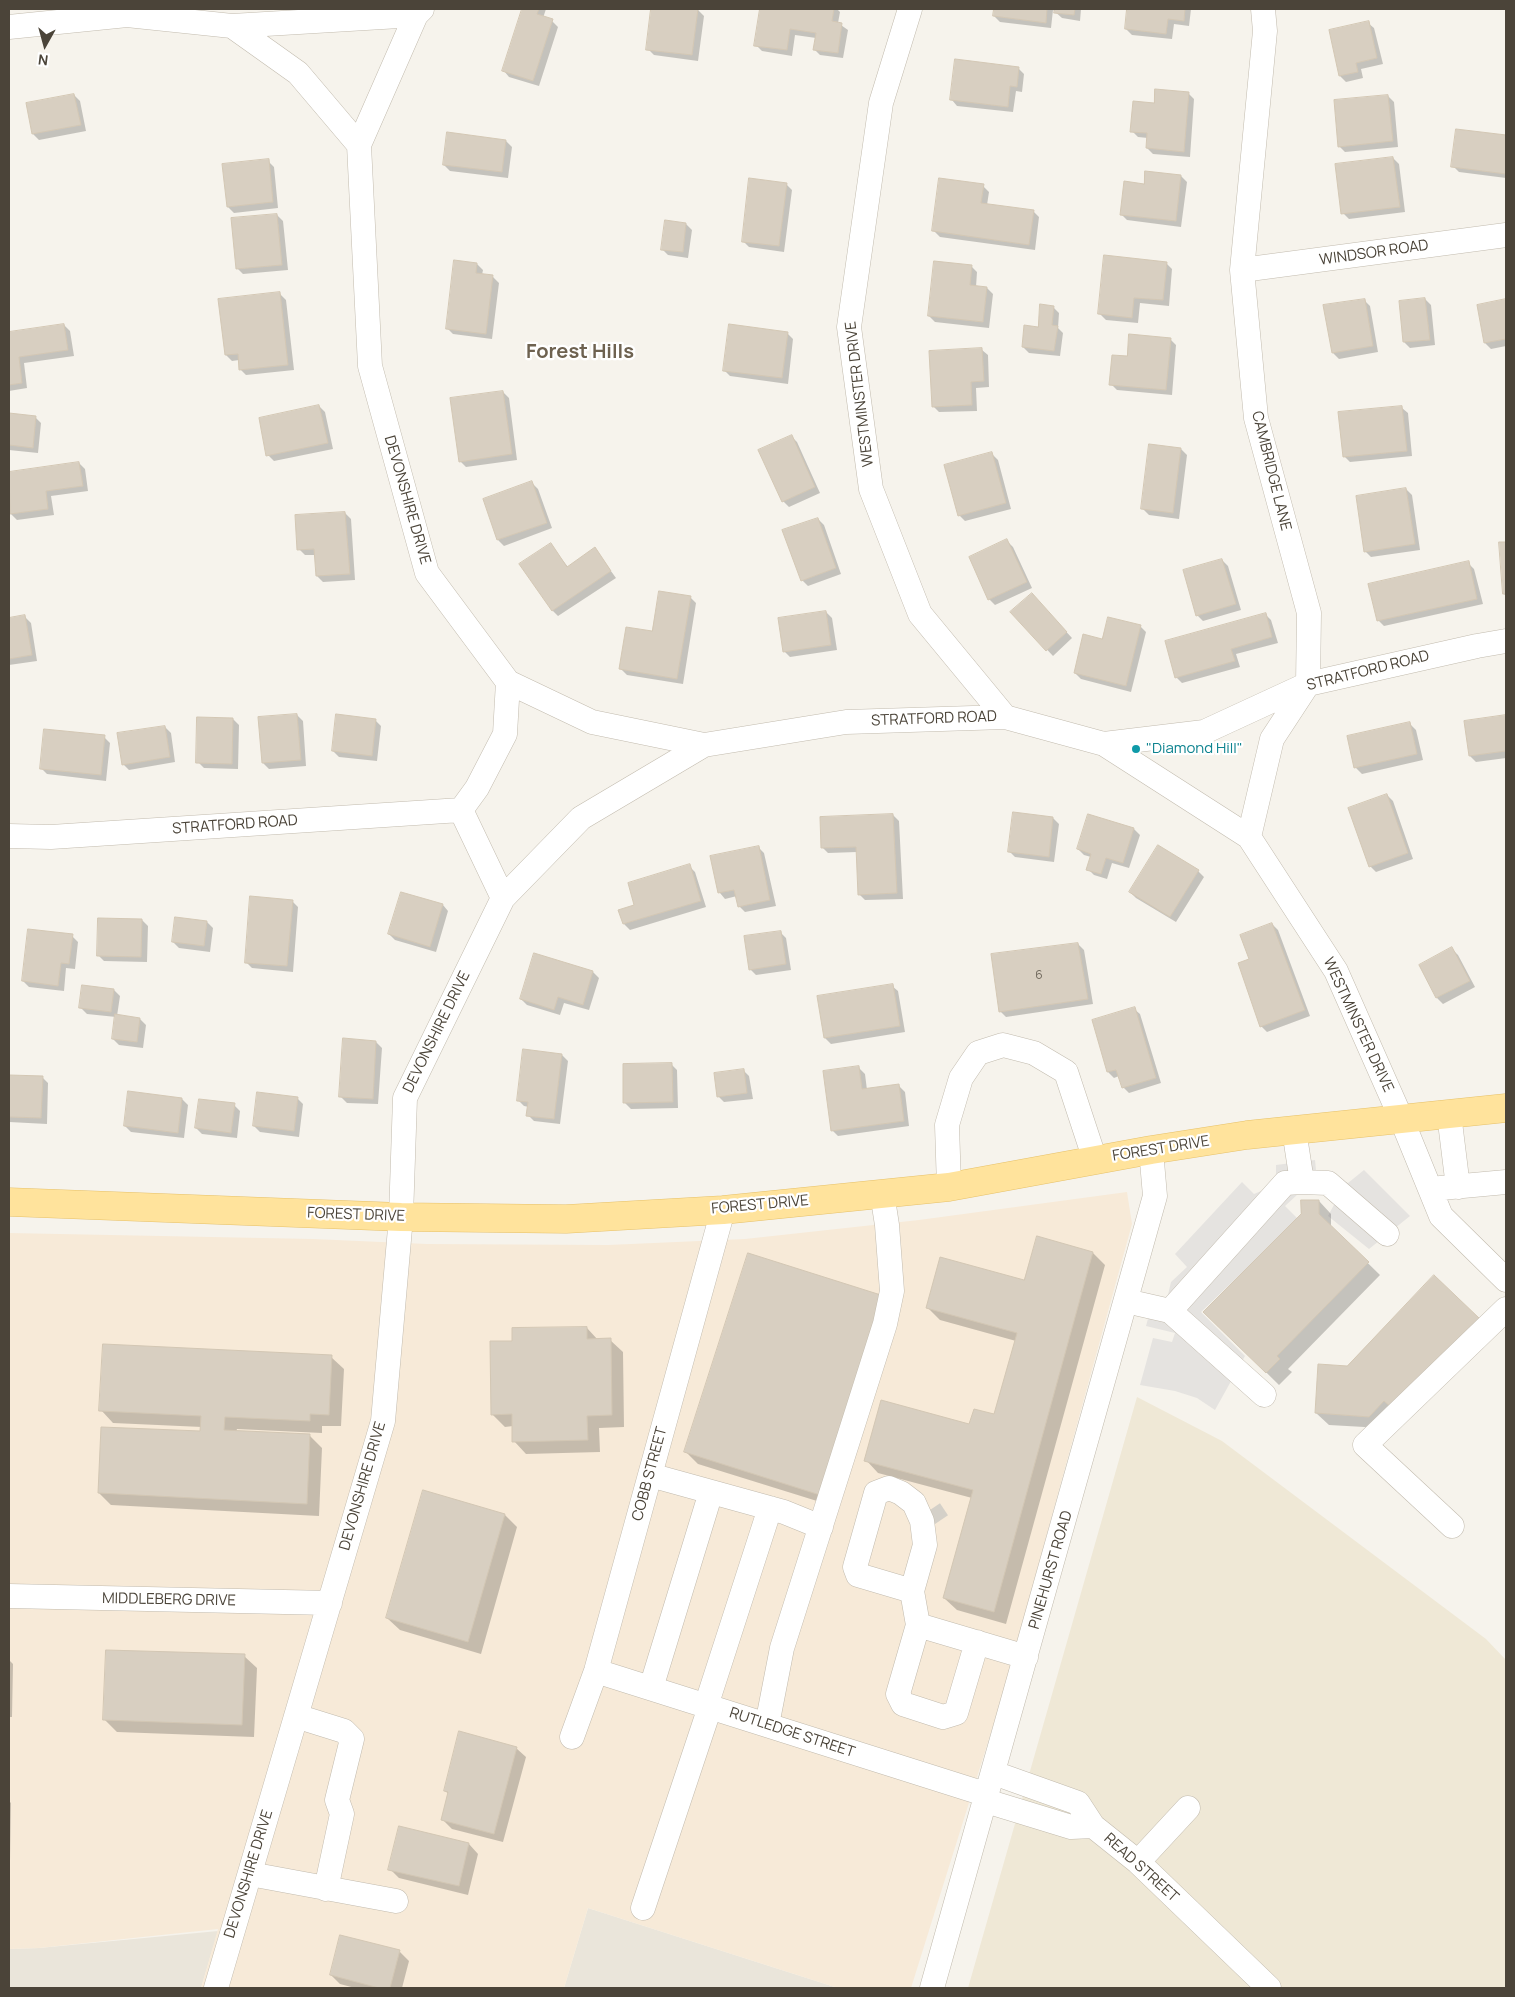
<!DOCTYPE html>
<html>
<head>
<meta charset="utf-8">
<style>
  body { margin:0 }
  #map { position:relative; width:1515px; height:1997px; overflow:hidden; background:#f6f3ec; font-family:Manrope,sans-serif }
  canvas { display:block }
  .frame { position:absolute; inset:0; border:10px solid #4b4439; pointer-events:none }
  .north { position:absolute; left:20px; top:20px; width:50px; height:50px; -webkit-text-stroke:4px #fff; paint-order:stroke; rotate:187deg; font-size:14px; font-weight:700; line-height:20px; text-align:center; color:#4b4439 }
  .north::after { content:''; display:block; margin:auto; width:18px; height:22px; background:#4b4439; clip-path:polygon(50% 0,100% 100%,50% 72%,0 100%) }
</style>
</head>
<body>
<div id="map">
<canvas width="1515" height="1997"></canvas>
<div class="frame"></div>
<div class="north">N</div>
</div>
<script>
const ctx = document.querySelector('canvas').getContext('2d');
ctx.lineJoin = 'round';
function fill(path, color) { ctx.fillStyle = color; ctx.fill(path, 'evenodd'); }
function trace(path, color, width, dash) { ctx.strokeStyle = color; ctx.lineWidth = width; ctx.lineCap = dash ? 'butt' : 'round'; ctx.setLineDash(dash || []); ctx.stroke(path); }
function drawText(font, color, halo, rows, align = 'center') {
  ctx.font = font + ' Manrope,sans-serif'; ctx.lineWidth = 4.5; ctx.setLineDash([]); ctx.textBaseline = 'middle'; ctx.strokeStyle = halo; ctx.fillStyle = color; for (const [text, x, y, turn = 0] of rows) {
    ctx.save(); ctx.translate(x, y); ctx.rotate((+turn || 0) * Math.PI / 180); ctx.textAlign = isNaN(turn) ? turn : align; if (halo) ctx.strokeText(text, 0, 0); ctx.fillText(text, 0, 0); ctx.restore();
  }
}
const residential = new Path2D(`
  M588 1908 838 1988H564Z
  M218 1931 201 1988H9V1949L39 1948Z`);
const commercial = new Path2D(`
  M1127 1192 1132 1224 1003 1694 911 1988H838L588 1908 564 1988H201L218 1929 39 1948 9 1949V1233L313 1239 427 1244 608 1245 745 1239 919 1220Z`);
const education = new Path2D(`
  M1137 1397 1222 1441 1486 1639 1506 1660V1988H968Z`);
const parking = new Path2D(`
  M1315 1160 1316 1170 1348 1183 1364 1170 1410 1216 1369 1249 1328 1216 1336 1201 1326 1193 1298 1194 1285 1206 1298 1219 1201 1312 1245 1356 1215 1410 1197 1398 1175 1391 1140 1385 1153 1338 1172 1342 1175 1333 1146 1326 1154 1297 1167 1299 1171 1282 1187 1267 1175 1254 1242 1182 1254 1194 1266 1189 1276 1178V1165Z`);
const shadow = new Path2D(`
  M524 9H546L543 18 552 21 558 27 539 86 509 77 504 71Z
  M653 9 698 10 704 16 698 61 654 55 648 49Z
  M761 9H837L840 12 838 23 848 30 843 58 820 55 814 49 816 38 795 35 792 56 762 51 756 45Z
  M995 9H1081L1080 21 1062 18 1053 10 1051 28 1000 22 994 16Z
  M1129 9H1191L1189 26 1174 24 1172 39 1132 35 1126 29Z
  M1368 23 1374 28 1383 64 1361 69 1363 78 1346 82 1340 76Z
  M1018 68 1024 74 1022 92 1016 91 1013 112 957 106 952 100Z
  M1188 93 1194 99 1190 157 1153 154 1147 148 1148 138 1138 137 1132 131 1155 104Z
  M74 95 80 101 86 131 39 140 33 134Z
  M1388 96 1394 102 1398 147 1345 152 1339 146Z
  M1457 130 1506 136V178L1459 172 1453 166Z
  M448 134 506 141 512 147 508 178 450 171 444 165Z
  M1393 158 1399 164 1405 212 1349 219 1343 213Z
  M268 161 274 167 278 208 234 213 228 207Z
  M1146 172 1181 176 1187 182 1181 227 1127 220 1121 214 1145 185Z
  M786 184 792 190 784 252 749 247 743 241Z
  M983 186 989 192 987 205 1033 211 1039 217 1035 250 940 237 934 231Z
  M277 215 283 221 288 270 243 274 237 268Z
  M686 224 692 230 688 258 668 255 662 249Z
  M1166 263 1172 269 1169 306 1140 303 1138 323 1106 320 1100 314Z
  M477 264 483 270 482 275 493 277 499 283 492 339 453 334 447 328Z
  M971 266 977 272 976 287 987 288 993 294 989 328 935 322 929 316Z
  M280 294 286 300 294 370 246 375 240 369 239 360 232 361 226 355Z
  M1425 299 1431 305 1435 345 1410 348 1404 342Z
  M1364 300 1370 306 1378 352 1339 359 1333 353Z
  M1506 300V346L1491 349 1485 343 1478 306Z
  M1053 307 1059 313 1058 328 1063 333 1060 356 1029 353 1023 347Z
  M64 325 70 331 74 356 24 363 27 388 9 391V333Z
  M787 333 793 339 788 384 730 376 724 370Z
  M1170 339 1176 345 1172 395 1117 390 1111 384 1128 358Z
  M982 350 988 355 989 387 976 388 977 411 939 412 933 406Z
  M503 392 509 398 517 460 466 467 460 461Z
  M319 406 325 412 333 449 274 461 268 455Z
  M1402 408 1408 413 1412 456 1350 462 1344 456Z
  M9 414 35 417 41 423 38 453 9 450Z
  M791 436 797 442 820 493 789 507 783 501Z
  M1181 449 1187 455 1179 519 1149 515 1143 509Z
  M992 454 998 460 1011 509 965 521 959 515Z
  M79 463 85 469 88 491 51 496 54 515 17 520 11 514 9 473Z
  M532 483 538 489 552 528 504 546 498 540 484 500Z
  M1406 489 1412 495 1420 550 1371 557 1365 551Z
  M345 513 351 519 355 580 323 582 317 576 315 555H305L299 549Z
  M818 519 824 525 841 574 808 586 802 580Z
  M1007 541 1013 547 1032 588 995 605 989 599Z
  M1506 543V596L1504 594 1501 544Z
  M550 544 568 567 595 549 616 578 558 616 552 610Z
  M1222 560 1228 566 1241 610 1203 621 1197 615Z
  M1468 563 1474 569 1483 604 1384 626 1378 620Z
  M690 597 696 603 683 684 627 675 621 669 653 633Z
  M1037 600 1072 638 1053 656 1012 612Z
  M826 612 832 618 837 650 790 657 784 651Z
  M1265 614 1271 620 1278 643 1236 654 1240 667 1182 683 1176 677Z
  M25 617 31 623 37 661 9 665V620Z
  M1140 626 1146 632 1131 692 1081 679 1075 673 1103 641Z
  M297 715 303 721 306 766 269 769 263 763Z
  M1506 716V758L1476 762 1470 756 1466 722Z
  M233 719 239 725 238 769 204 768 198 762Z
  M375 720 381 726 377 761 339 757 333 751Z
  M1410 724 1416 730 1423 760 1362 774 1356 768Z
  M165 727 171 733 175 762 129 770 123 764Z
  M104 737 110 743 106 781 47 774 41 768Z
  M1387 795 1393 801 1413 859 1376 872 1370 866Z
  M893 815 899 821 903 899 865 900 859 894 857 852 828 853 822 847Z
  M1089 815 1134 829 1140 835 1129 868 1112 863 1107 879 1094 875 1088 869 1091 857 1084 855 1078 849Z
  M1053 818 1059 824 1054 862 1015 857 1009 851Z
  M1158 846 1198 871 1204 877 1176 922 1136 898 1130 892Z
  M758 847 764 853 776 906 745 912 739 906 737 896 725 899 720 893 712 857Z
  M689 866 695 872 706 907 630 930 624 924 636 906Z
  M292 901 298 907 293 972 252 968 246 962Z
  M443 905 448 911 436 952 395 940 389 934Z
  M142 920 148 926 147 962 104 961 98 955Z
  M207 922 213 928 210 952 179 948 173 942Z
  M1272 924 1278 930 1310 1016 1267 1032 1261 1026Z
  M780 932 786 938 791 970 756 975 750 969Z
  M72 936 78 942 75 969 66 968 64 991 29 987 23 981Z
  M1078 944 1084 950 1093 1004 1006 1017 1000 1011Z
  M1452 949 1458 955 1475 987 1443 1004 1437 998 1420 966Z
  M534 955 593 972 599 978 589 1010 564 1003 560 1015 527 1005 521 999Z
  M892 986 898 991 905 1032 831 1044 825 1038Z
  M114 990 120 996 117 1016 140 1019 146 1025 143 1048 119 1045 113 1039 116 1017 87 1014 81 1008Z
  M1134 1009 1140 1014 1161 1083 1129 1093 1123 1087 1119 1076 1114 1078 1108 1072Z
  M376 1042 382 1048 378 1104 347 1103 341 1097Z
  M562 1055 568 1061 560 1124 534 1121 528 1115 529 1107 524 1106 518 1100Z
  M671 1064 677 1070 678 1108 631 1109 625 1103Z
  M859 1068 865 1074 867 1090 899 1086 905 1092 909 1126 838 1136 832 1130Z
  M743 1070 749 1076 753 1099 724 1102 718 1096Z
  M9 1076 42 1077 48 1083 47 1124 9 1122Z
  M297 1098 303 1104 299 1137 260 1132 254 1126Z
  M182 1099 188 1105 184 1138 131 1132 125 1126Z
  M234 1105 240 1111 237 1138 202 1134 196 1128Z
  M1319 1201 1331 1214V1227L1380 1275 1288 1369 1292 1372 1279 1385 1205 1312Z
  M1093 1253 1105 1265 1006 1624 957 1610 944 1598 972 1498 878 1473 866 1460 995 1416 1016 1341 940 1320 927 1307 1025 1282Z
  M749 1255 833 1506 698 1464 686 1452Z
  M1478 1319 1491 1331 1382 1428 1329 1425 1316 1413 1347 1367Z
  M587 1328 598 1340H610L623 1352 624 1427 599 1428 600 1452 526 1454 514 1441 513 1426 505 1427 492 1414Z
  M331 1357 344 1369 341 1426H322V1433L237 1429 236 1432 310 1436 322 1448 319 1516 111 1505 99 1493 202 1433V1427L113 1423 101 1410Z
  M505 1515 517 1527 481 1654 400 1630 387 1618Z
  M244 1656 257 1668 254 1737 117 1732 104 1719Z
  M9 1660 13 1664 12 1717H9Z
  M516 1748 526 1757 503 1842 452 1829 442 1819 449 1794 445 1791Z
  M9 1801 11 1803 10 1861H9Z
  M469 1844 478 1854 468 1895 399 1878 390 1869Z
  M400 1952 409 1961 402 1988H355L340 1984 331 1975Z`);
const building = new Path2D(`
  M522 9H539L537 14 553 19 533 81 502 71Z
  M651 9H698L692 55 646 50Z
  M760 9H834L832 21 842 23 838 53 813 50 816 33 790 29 787 50 754 46Z
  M994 9H1047L1046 23 993 16Z
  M1055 9H1075L1074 15 1054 13Z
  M1127 9H1185L1184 21 1168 19 1166 34 1125 29Z
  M1369 21 1377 58 1356 63 1358 72 1339 76 1329 30Z
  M955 59 1019 67 1017 87 1010 86 1008 107 950 100Z
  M1155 89 1189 92 1184 152 1146 148 1147 133 1130 132 1133 101 1154 103Z
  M74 94 81 125 32 134 26 103Z
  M1388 95 1393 141 1338 147 1334 100Z
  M1456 129 1506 135V174L1451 167Z
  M447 132 506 140 502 172 443 165Z
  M1393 157 1400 207 1341 214 1335 164Z
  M269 159 273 202 227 207 222 164Z
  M1145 171 1181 175 1176 221 1120 215 1124 181 1144 184Z
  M749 178 787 183 779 246 742 242Z
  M939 178 984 184 981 203 1034 210 1029 245 932 231Z
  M277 214 282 265 236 269 231 218Z
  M665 220 686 223 683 252 661 250Z
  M1104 255 1167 262 1163 300 1134 298 1132 318 1098 314Z
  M454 260 477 263 476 273 493 275 486 334 446 329Z
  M934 261 972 265 970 285 987 287 983 322 928 316Z
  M280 292 288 365 239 370 238 354 225 355 218 299Z
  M1425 298 1430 340 1403 342 1399 301Z
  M1365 299 1373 346 1332 353 1323 305Z
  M1506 299V339L1484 343 1477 305Z
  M1040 304 1054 306 1052 325 1058 326 1054 351 1022 347 1024 325 1038 327Z
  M64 324 68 350 19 357 22 383 9 385V332Z
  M729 324 788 332 782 378 723 371Z
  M1129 334 1171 338 1166 390 1109 385 1112 355 1127 356Z
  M982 348 984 381 971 382 972 405 932 407 929 351Z
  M503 391 512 454 459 462 450 398Z
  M319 405 328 443 266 456 259 418Z
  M1402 406 1407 451 1343 457 1338 412Z
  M9 413 36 416 33 448 9 445Z
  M792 435 815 487 782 502 758 450Z
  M1149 444 1181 448 1173 513 1141 509Z
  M992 452 1006 503 958 516 944 465Z
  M79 462 83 486 46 491 48 509 10 514 9 472Z
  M532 481 547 523 497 540 483 499Z
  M1406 488 1415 544 1364 552 1356 496Z
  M345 512 350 574 316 576 314 549 297 550 295 515Z
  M818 518 836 568 801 581 782 530Z
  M1007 539 1027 582 988 600 969 557Z
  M1499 542H1506V594H1503Z
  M551 543 567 567 595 547 611 571 552 611 519 564Z
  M1222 559 1236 604 1196 616 1183 570Z
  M1469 561 1477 599 1377 621 1368 584Z
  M659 591 691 596 677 679 619 669 626 627 652 631Z
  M1032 593 1067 632 1046 651 1010 612Z
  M826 611 831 645 783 652 778 618Z
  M1266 613 1272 637 1231 649 1235 661 1175 678 1165 641Z
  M25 615 32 655 9 659V618Z
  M1108 617 1141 625 1126 686 1074 673 1083 634 1102 639Z
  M297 714 301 760 262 763 258 717Z
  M336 714 376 719 372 756 332 751Z
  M1506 715V751L1469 756 1464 721Z
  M197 717 233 718 232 764 196 763Z
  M1410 722 1417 754 1354 768 1347 736Z
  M165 726 170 757 122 765 117 733Z
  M44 729 105 735 101 775 40 769Z
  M1387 794 1408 853 1369 867 1348 808Z
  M1013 812 1053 817 1049 857 1008 852Z
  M893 814 897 893 858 895 856 847 821 848 820 817Z
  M1088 814 1134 828 1123 863 1106 858 1101 874 1086 870 1091 854 1077 849Z
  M1158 845 1199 870 1170 917 1129 892Z
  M759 846 770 900 738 907 734 890 718 893 710 856Z
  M690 864 701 901 623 924 618 910 634 905 628 883Z
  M401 892 443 904 430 947 388 934Z
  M250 896 293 900 287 966 245 963Z
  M175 917 207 921 204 946 172 942Z
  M98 918 142 919 141 957 97 956Z
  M1272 923 1305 1010 1260 1027 1238 963 1249 959 1240 935Z
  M28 929 73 934 69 964 61 963 58 986 22 981Z
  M781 931 786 964 749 970 744 936Z
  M1078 943 1088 999 999 1012 991 954Z
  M1452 947 1470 981 1436 998 1419 965Z
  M534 953 593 971 583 1005 558 997 554 1010 520 999Z
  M893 984 900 1026 824 1038 817 996Z
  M82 985 114 989 111 1012 79 1008Z
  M1135 1007 1156 1078 1122 1088 1116 1070 1107 1072 1092 1020Z
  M115 1014 140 1018 137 1042 112 1039Z
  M343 1038 376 1041 373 1099 339 1097Z
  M523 1049 562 1054 554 1119 526 1116 528 1102 517 1101Z
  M672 1063 673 1102 623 1103V1064Z
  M859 1066 862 1089 899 1084 904 1121 831 1131 823 1071Z
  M744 1069 747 1093 717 1097 714 1073Z
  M9 1075 43 1076 41 1118 9 1117Z
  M128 1091 182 1098 178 1133 124 1126Z
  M257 1092 298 1097 294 1131 253 1126Z
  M199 1099 235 1103 231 1133 195 1128Z
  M1301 1200H1319V1214L1369 1262 1277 1356 1280 1359 1266 1373 1203 1312 1301 1214Z
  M1037 1236 1093 1252 994 1612 943 1598 973 1490 864 1461 881 1400 969 1424 974 1409 994 1414 1017 1333 926 1308 940 1257 1024 1280Z
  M748 1253 884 1296 820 1495 684 1452Z
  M1434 1275 1479 1318 1392 1408 1384 1401 1369 1417 1315 1413 1318 1364 1347 1366Z
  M587 1327V1339L611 1338 612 1415 587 1416 588 1440 512 1442V1414L491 1415 490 1341H512V1328Z
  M103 1344 332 1355 329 1415 310 1414V1421L225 1417 224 1430 310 1434 307 1504 98 1493 101 1427 200 1431 201 1416 99 1411Z
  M423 1490 505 1514 468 1642 386 1618Z
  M106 1650 245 1654 242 1725 103 1720Z
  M459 1731 517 1747 494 1834 441 1820 448 1792 444 1791Z
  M399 1826 469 1843 459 1886 388 1870Z
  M340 1935 400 1950 390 1988H379L330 1975Z`);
const minorTunnel = new Path2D(`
  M930 1510 938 1522`);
const minor = new Path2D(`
  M422 9 416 15 359 145 370 366 427 573 508 682 505 734 477 788 461 810
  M910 9 881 103 849 327 871 489 920 614 1005 717
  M232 26 298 73 359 145
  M9 27 127 15 232 26 416 15
  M1242 270 1506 235
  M508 682 592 722 704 745 846 722 1005 717 1104 744 1204 732 1308 684 1477 646 1506 641
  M1104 744 1249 837 1336 971 1401 1118 1441 1216 1506 1280
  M461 810 503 898
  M9 836 51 837 461 810
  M1249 837 1272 739 1308 684 1309 613 1256 418 1242 270 1265 31 1263 9
  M1449 1114 1458 1187
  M1294 1130 1302 1182 1328 1183 1387 1234
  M949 1187 947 1125 961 1078 978 1053 1003 1045 1034 1053 1066 1072 1095 1160
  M1430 1189 1506 1182
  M1126 1301 1170 1311 1264 1395
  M1170 1311 1285 1183 1302 1182
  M650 1475 784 1512 821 1527
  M1452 1526 1365 1445 1506 1309
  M912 1591 858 1575 855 1567 876 1493 889 1488 901 1493 914 1503 922 1521 925 1545 912 1591 918 1625
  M9 1596 330 1603
  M977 1642 956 1713 943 1717 903 1704 898 1694 918 1625 1026 1657
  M596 1671 988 1795
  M651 1688 711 1492
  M706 1706 770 1508
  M296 1716 344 1731 352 1739 337 1800 342 1814 326 1889
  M767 1725 782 1648 885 1324 892 1291 887 1225 882 1193
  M572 1737 596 1671 723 1210
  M994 1773 1078 1803 1093 1826 1138 1862 1269 1988
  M986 1801 1071 1827 1093 1826
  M1138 1862 1188 1808
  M250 1874 396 1901
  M643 1908 710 1707
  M216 1988 383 1421 401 1217 405 1098 503 898 581 818 704 745
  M932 1988 1155 1196 1151 1150`);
const major = new Path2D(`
  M9 1202 401 1217 566 1219 723 1210 949 1187 1151 1150 1247 1135 1506 1108`);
const markers = [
  [1136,749,5,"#0f9aa8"]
];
const numberNames = [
  ["6",1039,976]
];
const streetNames = [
  ["WINDSOR ROAD",1374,253,-8],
  ["WESTMINSTER DRIVE",860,394,-97],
  ["CAMBRIDGE LANE",1271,471,76],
  ["DEVONSHIRE DRIVE",407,500,74],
  ["STRATFORD ROAD",1368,671,-14],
  ["STRATFORD ROAD",934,719,-2],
  ["STRATFORD ROAD",235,825,-4],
  ["WESTMINSTER DRIVE",1358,1025,65],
  ["DEVONSHIRE DRIVE",437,1032,-64],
  ["FOREST DRIVE",1161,1149,-9],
  ["FOREST DRIVE",760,1205,-5],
  ["FOREST DRIVE",356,1215,2],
  ["COBB STREET",650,1474,-75],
  ["DEVONSHIRE DRIVE",363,1486,-74],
  ["PINEHURST ROAD",1051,1570,-74],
  ["MIDDLEBERG DRIVE",169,1600,1],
  ["RUTLEDGE STREET",792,1733,18],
  ["READ STREET",1141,1868,42],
  ["DEVONSHIRE DRIVE",249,1874,-73]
];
const cultureNames = [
  ["\"Diamond Hill\"",1146,749]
];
const districtNames = [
  ["Forest Hills",580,352]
];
fill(residential, '#eae5da');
fill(commercial, '#f7ead8');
fill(education, '#efe8d6');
fill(parking, '#e5e3e0');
fill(shadow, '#0003');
fill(building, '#d8cfc1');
trace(building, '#d3c7b4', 1);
trace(minorTunnel, '#d4d0c8', 24, [24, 12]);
trace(minor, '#c2bbae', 25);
trace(major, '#e6c16a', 29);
trace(minor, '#fff', 24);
trace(major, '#ffe39c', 28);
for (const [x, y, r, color] of markers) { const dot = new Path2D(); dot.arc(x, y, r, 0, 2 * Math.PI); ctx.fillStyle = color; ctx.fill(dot); trace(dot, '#fff', 2); }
drawText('12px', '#6e675b', null, numberNames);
drawText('15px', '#4b4439', '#fff', streetNames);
drawText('15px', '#0d838f', '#fff', cultureNames, 'left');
drawText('bold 20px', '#6e6250', '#fff', districtNames);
</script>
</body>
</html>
